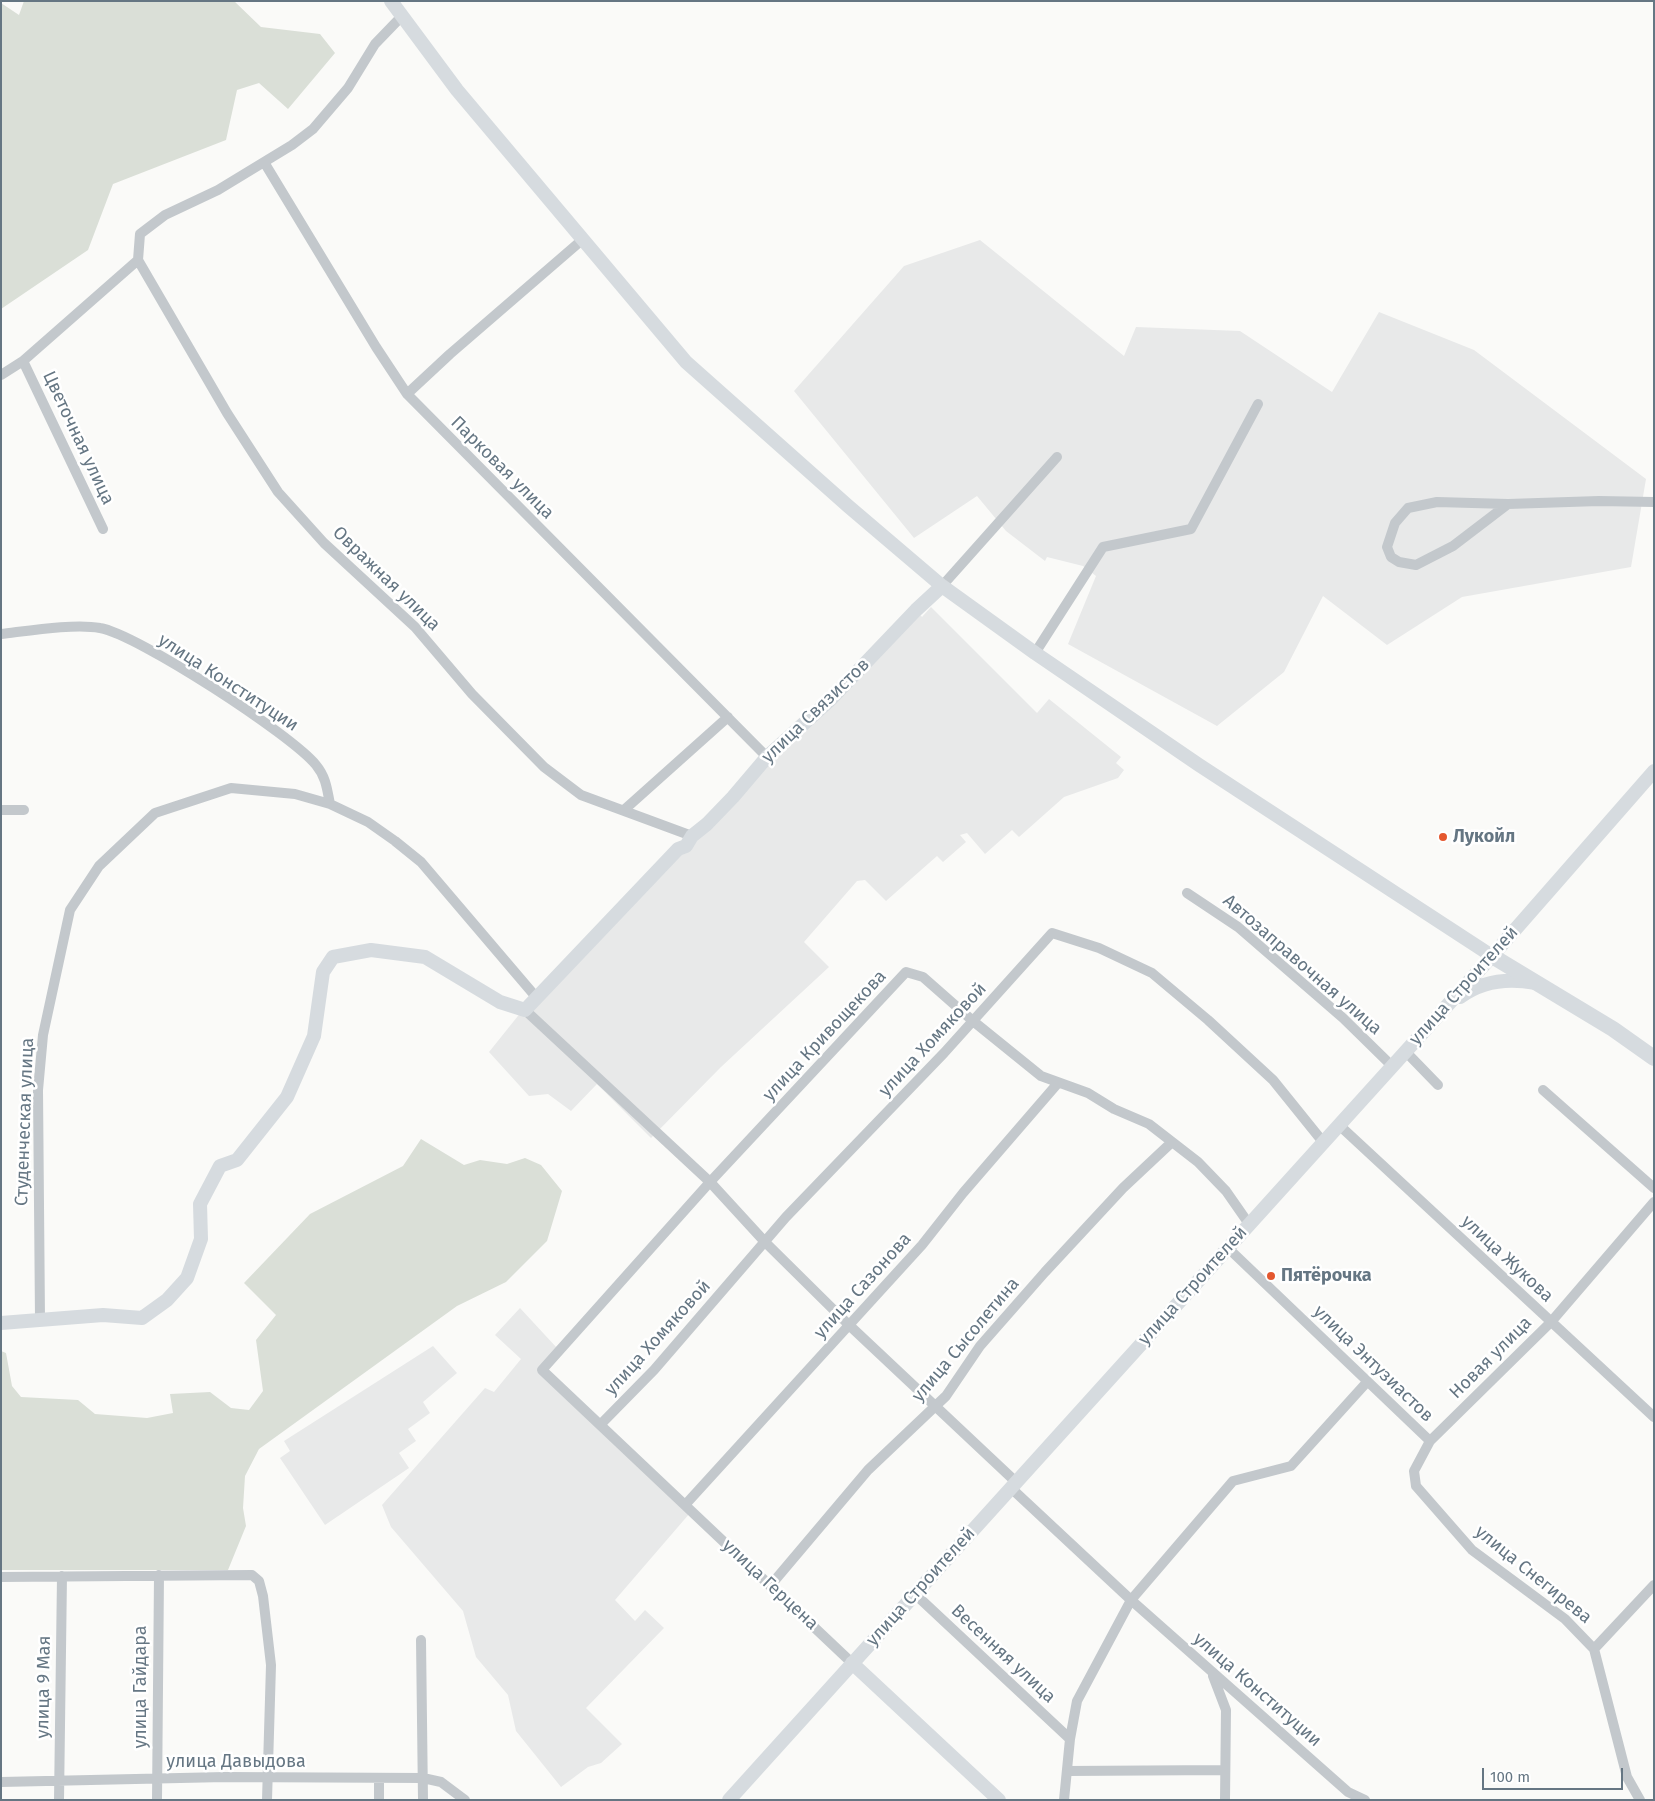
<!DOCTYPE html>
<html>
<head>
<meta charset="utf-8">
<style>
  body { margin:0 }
  #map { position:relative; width:1655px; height:1801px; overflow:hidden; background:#fafaf8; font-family:"Fira Sans",sans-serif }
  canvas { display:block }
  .frame { position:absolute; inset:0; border:2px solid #657683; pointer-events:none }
  .scale { position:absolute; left:1482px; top:1768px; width:141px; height:22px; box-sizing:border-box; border:2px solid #657683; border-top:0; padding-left:6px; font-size:15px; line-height:18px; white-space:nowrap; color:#657683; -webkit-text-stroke:4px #fff; paint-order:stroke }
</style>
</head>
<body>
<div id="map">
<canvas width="1655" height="1801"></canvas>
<div class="frame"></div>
<div class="scale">100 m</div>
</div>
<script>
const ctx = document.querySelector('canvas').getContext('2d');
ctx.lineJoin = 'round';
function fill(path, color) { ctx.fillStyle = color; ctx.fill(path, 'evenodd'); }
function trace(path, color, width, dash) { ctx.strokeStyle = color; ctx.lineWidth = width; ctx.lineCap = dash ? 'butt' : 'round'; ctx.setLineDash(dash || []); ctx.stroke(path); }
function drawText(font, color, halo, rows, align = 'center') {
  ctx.font = font + ' "Fira Sans",sans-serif'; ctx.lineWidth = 5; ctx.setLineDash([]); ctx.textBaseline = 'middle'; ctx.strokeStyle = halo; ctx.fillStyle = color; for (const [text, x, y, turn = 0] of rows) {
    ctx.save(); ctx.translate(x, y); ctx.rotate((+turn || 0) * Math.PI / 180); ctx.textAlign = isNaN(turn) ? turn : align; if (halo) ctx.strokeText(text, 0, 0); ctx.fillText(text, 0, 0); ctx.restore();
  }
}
const built = new Path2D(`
  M980 240 1124 356 1136 327 1240 331 1332 392 1379 312 1474 350 1646 479 1631 567 1462 597 1387 645 1323 596 1284 672 1217 726 1068 644 1096 576 1083 566 1047 557 1045 561 1006 531 977 496 914 538 794 391 904 266Z
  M913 605 922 617 931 607 1037 713 1049 699 1121 757 1116 763 1124 770 1118 778 1064 797 1019 837 1012 830 985 854 967 833 960 835 966 842 943 862 937 856 886 901 865 880 857 881 804 942 829 967 721 1067 651 1138 597 1084 571 1111 548 1094 529 1096 489 1052 538 991Z
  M520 1308 557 1348 537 1371 690 1513 615 1600 635 1621 645 1610 664 1628 586 1708 622 1744 601 1763 588 1767 561 1787 516 1731 508 1695 476 1657 463 1611 391 1527 382 1505 485 1388 494 1392 521 1359 495 1335Z
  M433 1346 457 1373 423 1402 430 1413 408 1429 416 1441 399 1453 409 1468 325 1525 280 1458 290 1451 284 1441Z`);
const green = new Path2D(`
  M24 1H234L261 27 320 34 335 53 288 109 259 83 237 90 226 140 113 184 88 250 1 309V3L19 15Z
  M421 1139 464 1165 480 1160 507 1164 525 1158 541 1165 562 1191 547 1241 506 1282 457 1306 259 1449 245 1476 243 1508 246 1526 228 1570H1V1351L6 1353 12 1386 21 1397 78 1400 95 1414 147 1418 173 1413 170 1394 210 1392 231 1408 249 1410 263 1391 256 1340 276 1315 244 1283 310 1214 403 1166Z`);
const street = new Path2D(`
  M264 162 376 347 407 394 767 757
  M138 260 227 413 278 492 324 543 415 627 472 694 544 767 581 795 692 836
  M23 361 103 529
  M1 375 23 361 138 260 140 234 165 215 218 190 292 145 313 129 348 88 375 44 402 16
  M407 394 450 354 582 240
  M1508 504 1453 546 1416 565 1399 562 1391 557 1387 547 1395 523 1408 508 1437 502 1508 504 1599 501 1654 502
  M942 586 1057 457
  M1 634C27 631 75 623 100 628 137 634 292 735 316 765 326 777 327 789 330 804L368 822 395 841 421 862 536 997
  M1035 653 1103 547 1191 529 1258 404
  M1 810H24
  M624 810 728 717
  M1187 893 1238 927 1343 1018 1392 1066
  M525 1010 710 1182 765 1242 849 1325 1016 1482
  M1405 1051 1438 1085
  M1543 1090 1654 1188
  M1339 1125 1654 1417
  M1228 1248 1430 1441
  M40 1319 38 1090 43 1035 70 910 99 866 155 813 231 788 295 794 330 804
  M600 1425 654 1370 786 1217 944 1053 1052 933 1099 948 1152 973 1208 1020 1273 1080 1323 1142
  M1011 1488 1131 1600 1348 1792 1365 1800
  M685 1505 922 1245 963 1193 1058 1083
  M1 1577 252 1575 259 1581 263 1596 271 1665 267 1800
  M770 1586 868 1470 946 1396 980 1346 1045 1272 1123 1188 1172 1142
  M915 1594 1070 1739
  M421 1640 423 1800
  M1594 1649 1654 1585
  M852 1663 542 1370 710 1182 906 972 923 977 973 1021 1041 1076 1088 1093 1114 1109 1149 1124 1198 1162 1226 1191 1249 1224
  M1213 1676 1226 1710 1225 1800
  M1067 1771 1225 1770
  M1 1782 225 1777 423 1778 441 1782 465 1800
  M59 1800 62 1576
  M157 1800 159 1575
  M379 1800V1778
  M1064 1800 1070 1739 1077 1701 1131 1600 1233 1481 1291 1466 1367 1382
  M1640 1800 1627 1777 1594 1649 1565 1619 1472 1550 1416 1486 1414 1471 1430 1441 1551 1322 1654 1202`);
const secondary = new Path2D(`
  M391 1 457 90 686 362 848 506 942 586 1035 653 1199 765 1492 956
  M1460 997C1482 981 1509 978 1535 983
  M1 1323 103 1315 142 1318 167 1300 187 1278 201 1239 200 1204 220 1166 237 1160 287 1097 314 1036 323 972 333 957 371 950 425 957 500 1002 525 1010 678 849 686 846 692 836 707 824 733 797 767 757 832 698 916 610 942 586
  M852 1663 999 1800
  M729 1800 1492 956 1654 771`);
const primary = new Path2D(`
  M1492 956 1613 1029 1654 1058`);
const markers = [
  [1443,837,5,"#e4572e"],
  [1271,1276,5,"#e4572e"]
];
const streetNames = [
  ["Цветочная улица",78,438,65],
  ["Парковая улица",502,468,45],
  ["Овражная улица",386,579,44],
  ["улица Конституции",228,683,33],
  ["улица Связистов",816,711,-44],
  ["Автозаправочная улица",1302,965,41],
  ["улица Строителей",1464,986,-48],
  ["улица Кривощекова",825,1036,-47],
  ["улица Хомяковой",933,1040,-47],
  ["Студенческая улица",25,1122,-88],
  ["улица Жукова",1507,1259,43],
  ["улица Сазонова",863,1286,-48],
  ["улица Строителей",1193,1286,-48],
  ["улица Хомяковой",658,1338,-48],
  ["улица Сысолетина",966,1340,-50],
  ["Новая улица",1491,1358,-45],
  ["улица Энтузиастов",1373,1364,44],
  ["улица Снегирева",1533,1575,39],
  ["улица Герцена",770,1585,43],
  ["улица Строителей",921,1587,-48],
  ["Весенняя улица",1003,1654,43],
  ["улица 9 Мая",44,1687,-89],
  ["улица Гайдара",141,1687,-90],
  ["улица Конституции",1257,1690,41],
  ["улица Давыдова",236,1762]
];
const poiNames = [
  ["Лукойл",1453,837],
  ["Пятёрочка",1281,1276]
];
fill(built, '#e8e9e9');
fill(green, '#dadfd7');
trace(street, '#c3c8cc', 10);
trace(secondary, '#d6dbdf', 14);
trace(primary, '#d6dbdf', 16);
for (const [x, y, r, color] of markers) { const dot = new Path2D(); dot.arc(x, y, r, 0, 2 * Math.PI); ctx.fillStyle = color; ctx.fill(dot); trace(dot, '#fff', 2); }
drawText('18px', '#657683', '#fff', streetNames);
drawText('bold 18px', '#657683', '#fff', poiNames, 'left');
</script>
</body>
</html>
